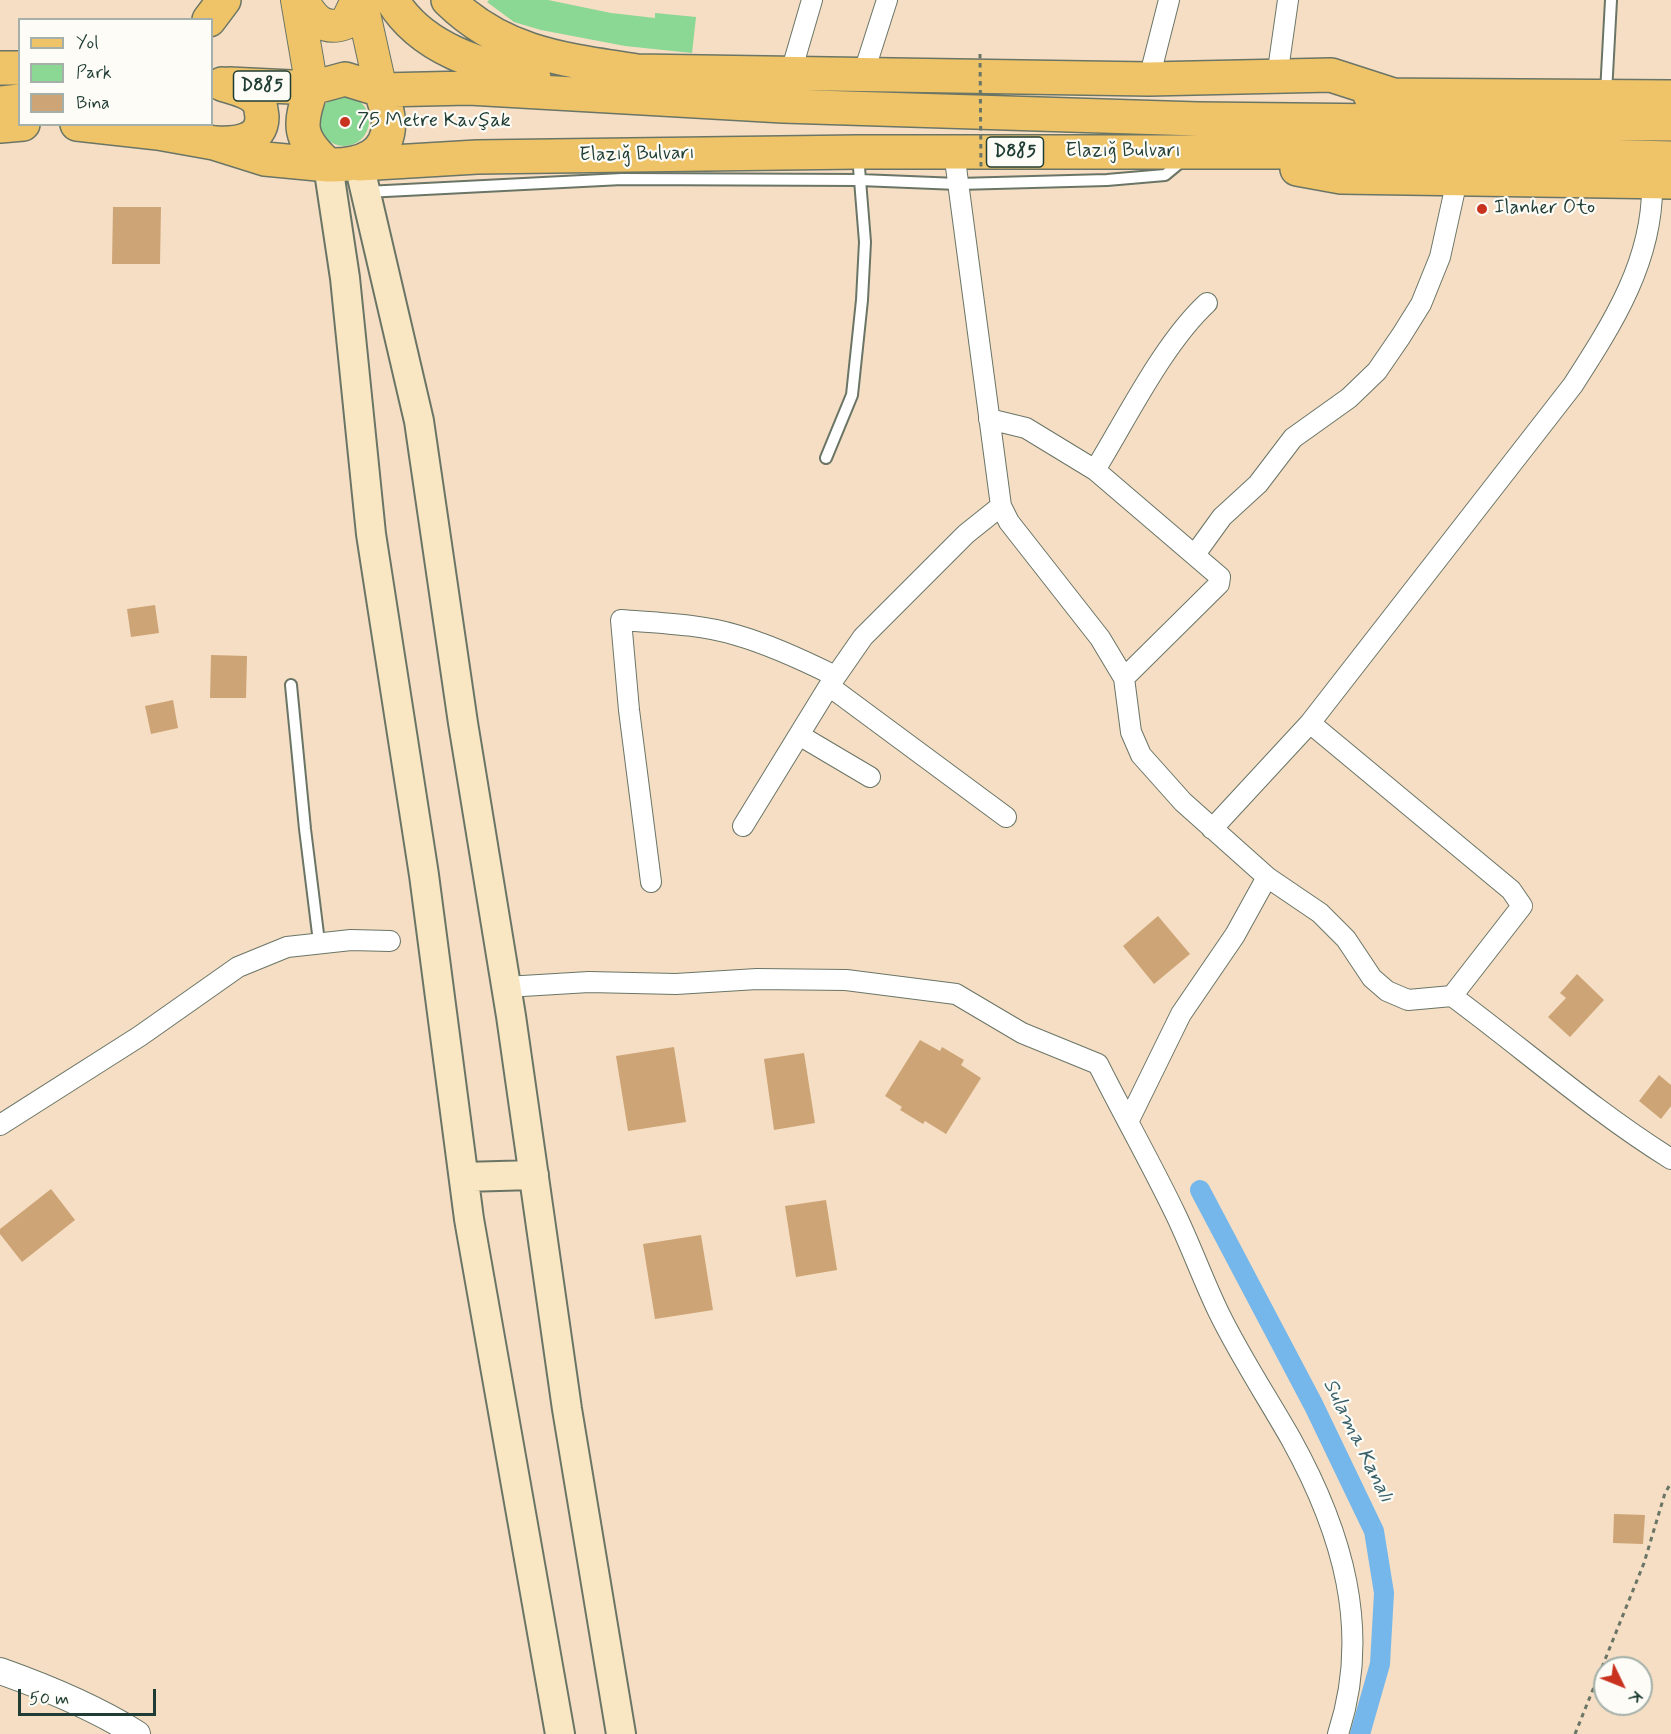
<!DOCTYPE html>
<html>
<head>
<meta charset="utf-8">
<style>
  body { margin:0 }
  #map { position:relative; width:1671px; height:1734px; overflow:hidden; background:#f5dec4; font-family:Mynerve,sans-serif }
  canvas { display:block }
  .legend { position:absolute; left:18px; top:18px; width:195px; height:108px; box-sizing:border-box; background:#fdfcf7; border:2px solid #a4b0a9; margin:0; padding:8px 10px; list-style:none; font-size:18px; color:#1f3d34 }
  .legend li { display:flex; align-items:center; gap:12px; height:30px }
  .legend b { width:30px; border:2px solid #a4b0a9 }
  .north { position:absolute; left:1593px; top:1656px; width:60px; height:60px; box-sizing:border-box; background:#fdfcf7; border:2px solid #a4b0a9; border-radius:50%; rotate:133deg; font-size:16px; font-weight:700; line-height:24px; text-align:center; color:#1f3d34 }
  .north::after { content:''; display:block; margin:auto; width:21px; height:27px; background:#c8321e; clip-path:polygon(50% 0,100% 100%,50% 72%,0 100%) }
  .scale { position:absolute; left:18px; top:1689px; width:138px; height:27px; box-sizing:border-box; border:3px solid #1f3d34; border-top:0; padding-left:8px; font-size:18px; line-height:21px; white-space:nowrap; color:#1f3d34; -webkit-text-stroke:4px #fdfcf7; paint-order:stroke }
</style>
</head>
<body>
<div id="map">
<canvas width="1671" height="1734"></canvas>
<ul class="legend">
<li><b style="height:8px;background:#efc469"></b>Yol</li>
<li><b style="height:16px;background:#8bd794"></b>Park</li>
<li><b style="height:16px;background:#cda475"></b>Bina</li>
</ul>
<div class="north">K</div>
<div class="scale">50 m</div>
</div>
<script>
const ctx = document.querySelector('canvas').getContext('2d');
ctx.lineJoin = 'round';
function fill(path, color) { ctx.fillStyle = color; ctx.fill(path, 'evenodd'); }
function trace(path, color, width, dash) { ctx.strokeStyle = color; ctx.lineWidth = width; ctx.lineCap = dash ? 'butt' : 'round'; ctx.setLineDash(dash || []); ctx.stroke(path); }
function drawText(font, color, halo, rows, align = 'center') {
  ctx.font = font + ' Mynerve,sans-serif'; ctx.lineWidth = 4.5; ctx.setLineDash([]); ctx.textBaseline = 'middle'; ctx.strokeStyle = halo; ctx.fillStyle = color; for (const [text, x, y, turn = 0] of rows) {
    ctx.save(); ctx.translate(x, y); ctx.rotate((+turn || 0) * Math.PI / 180); ctx.textAlign = isNaN(turn) ? turn : align; if (halo) ctx.strokeText(text, 0, 0); ctx.fillText(text, 0, 0); ctx.restore();
  }
}
const green = new Path2D(`
  M489 0H548L611 13 655 18V13L696 17 692 53 625 46 541 30 514 22 487 2Z
  M319 121a25 25 0 1 1 50 0a25 25 0 1 1-50 0Z`);
const canal = new Path2D(`
  M1200 1190 1314 1406 1374 1531 1384 1593 1380 1664 1360 1734`);
const building = new Path2D(`
  M113 207H161L160 264H112Z
  M155 605 159 633 131 637 127 609Z
  M211 655 247 656 246 698H210Z
  M173 700 178 728 151 734 145 706Z
  M1158 916 1190 954 1154 984 1123 946Z
  M1577 974 1604 1000 1570 1037 1548 1017 1566 998 1560 993Z
  M920 1040 940 1051 942 1047 964 1060 961 1065 981 1078 946 1134 925 1121 923 1124 900 1110 902 1107 885 1096Z
  M674 1047 686 1122 628 1131 616 1056Z
  M804 1053 815 1123 774 1130 764 1059Z
  M1659 1075 1671 1085V1106L1661 1119 1639 1101Z
  M51 1189 75 1220 22 1262 0 1234V1229Z
  M826 1200 837 1270 796 1277 785 1206Z
  M701 1235 713 1310 655 1319 643 1244Z
  M1614 1514 1645 1515 1643 1544 1613 1543Z`);
const path = new Path2D(`
  M1575 1734 1644 1563 1665 1493 1671 1483`);
const service = new Path2D(`
  M1606 93 1611 0
  M366 192 622 179 860 180 958 184 1107 180 1165 175 1182 161
  M826 458 852 395 862 300 865 242 858 155
  M291 685 305 829 319 942`);
const minor = new Path2D(`
  M791 72 812 0
  M863 75 887 0
  M1277 77 1288 0
  M1149 79 1169 0
  M954 152 1001 506 1009 522 1100 638 1124 678 1131 732 1141 755 1183 802 1267 877 1320 913 1346 939 1372 978 1387 991 1408 1000 1452 996C1525 1050 1594 1111 1671 1159
  M989 419 1026 428 1095 470 1220 577 1219 584 1124 678
  M1095 470C1127 418 1163 344 1207 303
  M1196 553 1222 517 1258 484 1293 438 1349 398 1377 371 1401 336 1421 304 1440 257 1457 180
  M829 686 1006 817
  M1310 723 1511 890 1522 906 1452 996
  M799 735 870 777
  M743 826 829 686 863 637 966 534 1001 506
  M1212 829 1310 723 1573 385C1613 323 1654 259 1652 182
  M651 882 629 710 621 620C659 623 700 624 736 635 771 645 803 660 835 676
  M506 987 589 982 676 984 757 979 846 980 956 994 1022 1033 1098 1064C1123 1114 1151 1163 1175 1213 1191 1246 1203 1280 1219 1313 1240 1356 1267 1397 1291 1439 1342 1531 1372 1630 1338 1734
  M1128 1122 1181 1014 1235 935 1267 877
  M0 1125 140 1036 238 967 287 947 351 940 390 941`);
const tertiary = new Path2D(`
  M0 1671C48 1688 94 1707 137 1734`);
const secondary = new Path2D(`
  M359 164 419 421 463 723 511 1016 567 1409 621 1734
  M328 165 345 278 371 534 424 875 469 1219 560 1734
  M464 1177 534 1175`);
const primary = new Path2D(`
  M297 0 312 88
  M302 0C313 18 323 32 346 23L357 0
  M361 0 381 90`);
const trunk = new Path2D(`
  M392 0C422 50 481 65 534 78
  M448 0C503 54 565 60 637 71L1149 79 1331 75 1393 95
  M209 20 224 0
  M0 68H20
  M229 84 312 88
  M381 90C383 99 387 108 388 117 393 156 359 166 328 165 298 138 298 125 312 88L345 79 381 90 469 88 783 106 1198 119 1671 124
  M1370 95 1671 97
  M0 103 20 101
  M77 124 158 133 214 143 265 159 328 165
  M0 126 23 124
  M216 143C235 144 262 142 262 117 261 110 261 104 256 99 248 90 233 88 222 84
  M359 164 477 157 858 152H1462L1671 158
  M1297 169 1341 177 1671 182`);
const pathBridge = new Path2D(`
  M980 54 981 169`);
const markers = [
  [345,122,6,"#c8321e"],
  [1482,209,6,"#c8321e"]
];
const shields = [
  [262,86,57],
  [1015,152,57]
];
const shieldNames = [
  ["D885",262,86],
  ["D885",1015,152]
];
const poiNames = [
  ["75 Metre Kavşak",357,122],
  ["Ilanher Oto",1494,209]
];
const streetNames = [
  ["Elazığ Bulvarı",1123,152],
  ["Elazığ Bulvarı",637,155,-1]
];
const waterNames = [
  ["Sulama Kanalı",1357,1441,64]
];
fill(green, '#8bd794');
trace(canal, '#75b7ea', 20);
fill(building, '#cda475');
trace(service, '#6a7566', 14);
trace(minor, '#6a7566', 22);
trace(tertiary, '#6a7566', 28);
trace(secondary, '#6a7566', 32);
trace(primary, '#6a7566', 34);
trace(trunk, '#6a7566', 36);
trace(path, '#6a7566', 3, [4.5, 4.5]);
trace(service, '#fff', 10);
trace(minor, '#fff', 20);
trace(tertiary, '#fff', 26);
trace(secondary, '#f9e7c3', 28);
trace(primary, '#efc469', 32);
trace(trunk, '#efc469', 33);
trace(pathBridge, '#6a7566', 3, [4.5, 4.5]);
for (const [x, y, r, color] of markers) { const dot = new Path2D(); dot.arc(x, y, r, 0, 2 * Math.PI); ctx.fillStyle = color; ctx.fill(dot); trace(dot, '#fdfcf7', 2); }
for (const [x, y, w] of shields) { const box = new Path2D(); box.roundRect(x - w / 2, y - 15, w, 30, 4.5); ctx.fillStyle = '#fdfcf7'; ctx.fill(box); trace(box, '#1f3d34', 1.5); }
drawText('bold 18px', '#1f3d34', null, shieldNames);
drawText('20px', '#1f3d34', '#fdfcf7', poiNames, 'left');
drawText('20px', '#1f3d34', '#fdfcf7', streetNames);
drawText('italic 21px', '#39626b', '#fdfcf7', waterNames);
</script>
</body>
</html>
